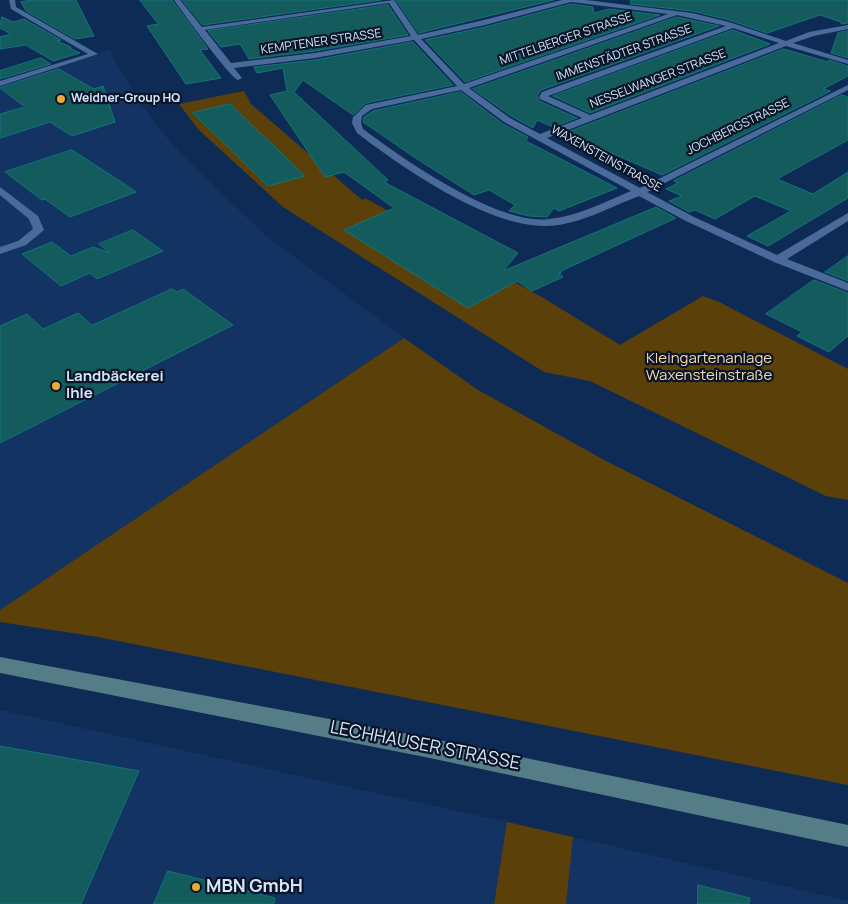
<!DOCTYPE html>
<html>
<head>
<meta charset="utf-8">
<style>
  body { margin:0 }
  canvas { display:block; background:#0e2b55 }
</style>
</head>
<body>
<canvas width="848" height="904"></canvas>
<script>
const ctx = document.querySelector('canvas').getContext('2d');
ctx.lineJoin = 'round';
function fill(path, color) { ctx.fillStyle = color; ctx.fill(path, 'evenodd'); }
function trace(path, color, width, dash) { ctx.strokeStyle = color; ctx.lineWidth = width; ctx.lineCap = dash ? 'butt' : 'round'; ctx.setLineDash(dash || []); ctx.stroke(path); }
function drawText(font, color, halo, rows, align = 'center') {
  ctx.font = font + ' Manrope,sans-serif'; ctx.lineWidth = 4.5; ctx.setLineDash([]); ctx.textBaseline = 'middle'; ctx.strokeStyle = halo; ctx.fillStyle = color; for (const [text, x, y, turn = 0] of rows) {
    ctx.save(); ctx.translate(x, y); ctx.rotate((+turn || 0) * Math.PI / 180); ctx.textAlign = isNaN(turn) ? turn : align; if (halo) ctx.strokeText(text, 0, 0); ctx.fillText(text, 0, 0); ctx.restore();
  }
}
const built = new Path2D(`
  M113 49 110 50 116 64 153 121 180 153 265 235 404 338 0 610V83Z
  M0 710 507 822 494 904H0Z
  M573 837 848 901V904H566Z`);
const green = new Path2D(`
  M244 91 251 104 362 200 365 198 545 299 620 345 703 296 719 302 848 369V500L826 496 590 381 544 372 283 207 198 129 179 104Z
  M404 338 478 390 606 461 848 583V785L98 637 0 622V610Z
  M507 822 573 837 566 904H494Z`);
const building = new Path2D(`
  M33 0H76L94 36 75 39 26 11 21 2Z
  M140 0H172L208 49 200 50 221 78 186 84 147 26 158 24Z
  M182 0H381L203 25Z
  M396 0H554L419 33Z
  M631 0H848V23L841 24V22L820 15 767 33 729 20 692 11 631 4Z
  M571 4 593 7 594 13 609 9 660 15 465 82 425 40 485 27Z
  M388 5 408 35 315 51 249 59 240 44 221 47 208 31Z
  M2 17 13 22 24 19 61 40 57 41 71 47 69 48 80 53 53 61 26 45 0 49V37L11 34 0 28Z
  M677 17 719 26 541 90 537 96 539 101 577 118 553 127 537 120 533 128 511 116 473 89Z
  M733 30 770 44 590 113 553 96Z
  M848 31V58L831 53 838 33Z
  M413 42 453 85 366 103 353 115 303 80 294 92 388 180 384 182 518 253 503 271 656 207 676 218 559 272 561 273 559 274 563 277 532 291 517 281 468 308 344 230 394 208 344 172 325 177 270 95 287 91 283 68 257 73 254 67 315 60Z
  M784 49 828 62 829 60 848 66V76L823 89 831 91 662 175 566 133Z
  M41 58 51 64 0 79V71Z
  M59 69 94 89 103 86 115 122 72 136 50 122 0 138V114L25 107 0 88Z
  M461 92 503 124 528 137 526 141 617 188 559 211 554 208 547 217 529 216 509 211 515 205 489 190 474 195 417 159 363 122 364 117 373 111Z
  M842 95 848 97V140L777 179 813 194 848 172V198L768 246 747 236 791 211 755 196 715 219 695 210 689 212 669 201 682 196 666 189 678 183 674 181Z
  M230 104 305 176 268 186 193 113Z
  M72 150 120 181 136 192 70 217 45 199 42 200 5 172Z
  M133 230 163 251 97 279 90 273 61 286 22 254 52 242 71 256 93 247 110 253 99 244Z
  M848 256V281L825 272Z
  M814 280 848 293V336L829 352 797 336 802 332 766 314Z
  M172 289 177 292 183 289 233 325 0 443V326L27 314 43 329 78 313 92 325Z
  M0 746 139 771 81 904H0Z
  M168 871 275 898 274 904H154Z
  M698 885 750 898 749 904H698Z`);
const street = new Path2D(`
  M9 0H15L16 7 98 54 0 86V81L88 54 11 9Z
  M174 0H180L202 27 394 0 418 35 484 20 562 0H586L692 13 729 22 786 41 809 32 848 25V29L814 36 793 43 848 60V64L786 46 547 138 640 188 848 85V90L647 192 694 217 777 255 848 213V221L787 259 848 283V291L774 262 686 221 639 196C610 207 577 226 545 226 486 226 403 168 357 133L352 123 353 117 366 105 457 86 414 40 315 58 234 68 242 78 238 80C229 76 183 13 174 0ZM571 2 668 14 464 84 421 39 485 25ZM389 3 411 36 315 53 231 63 205 30ZM677 15 726 26 542 92 539 97 540 99 582 118 540 134 510 118 469 88ZM733 28 779 43 590 115 548 96ZM461 90 504 122 631 191C605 202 578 216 549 219 499 226 403 159 363 129L361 123 362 116 372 109Z
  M0 187 38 216 44 230 26 245 0 254V247L18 241 33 229 29 219 0 195Z`);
const secondary = new Path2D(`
  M0 657 425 737 848 825V847L425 757 0 673Z`);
const markers = [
  [61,99,5,"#e9ab38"],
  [56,386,5,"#e9ab38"],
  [196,887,5,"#e9ab38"]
];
const farStreetnames = [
  ["MITTELBERGER STRASSE",566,39,-19],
  ["KEMPTENER STRASSE",321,42,-8],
  ["IMMENSTÄDTER STRASSE",624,53,-20],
  ["NESSELWANGER STRASSE",658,79,-21],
  ["JOCHBERGSTRASSE",738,127,-26],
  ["WAXENSTEINSTRASSE",606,159,29]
];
const farPoinames = [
  ["Weidner-Group HQ",71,99]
];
const parkNames = [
  ["Kleingartenanlage",709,359],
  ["Waxensteinstraße",709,376]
];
const poiNames = [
  ["Landbäckerei",66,377],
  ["Ihle",66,394]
];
const nearStreetnames = [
  ["LECHHAUSER STRASSE",425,746,11]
];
const nearPoinames = [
  ["MBN GmbH",206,887]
];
fill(built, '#133363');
fill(green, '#5c400a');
fill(building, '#135b5d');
trace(building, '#117579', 1);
fill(street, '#4a6a99');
fill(secondary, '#557d87');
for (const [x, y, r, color] of markers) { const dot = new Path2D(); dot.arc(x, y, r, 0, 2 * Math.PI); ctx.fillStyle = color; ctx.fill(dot); trace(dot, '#081427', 2); }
drawText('12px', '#d7e5fb', '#081427', farStreetnames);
drawText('bold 12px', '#d7e5fb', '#081427', farPoinames, 'left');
drawText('15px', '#f5d9ae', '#081427', parkNames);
drawText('bold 15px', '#d7e5fb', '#081427', poiNames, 'left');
drawText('18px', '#d7e5fb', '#081427', nearStreetnames);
drawText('bold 18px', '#d7e5fb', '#081427', nearPoinames, 'left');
</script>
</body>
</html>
